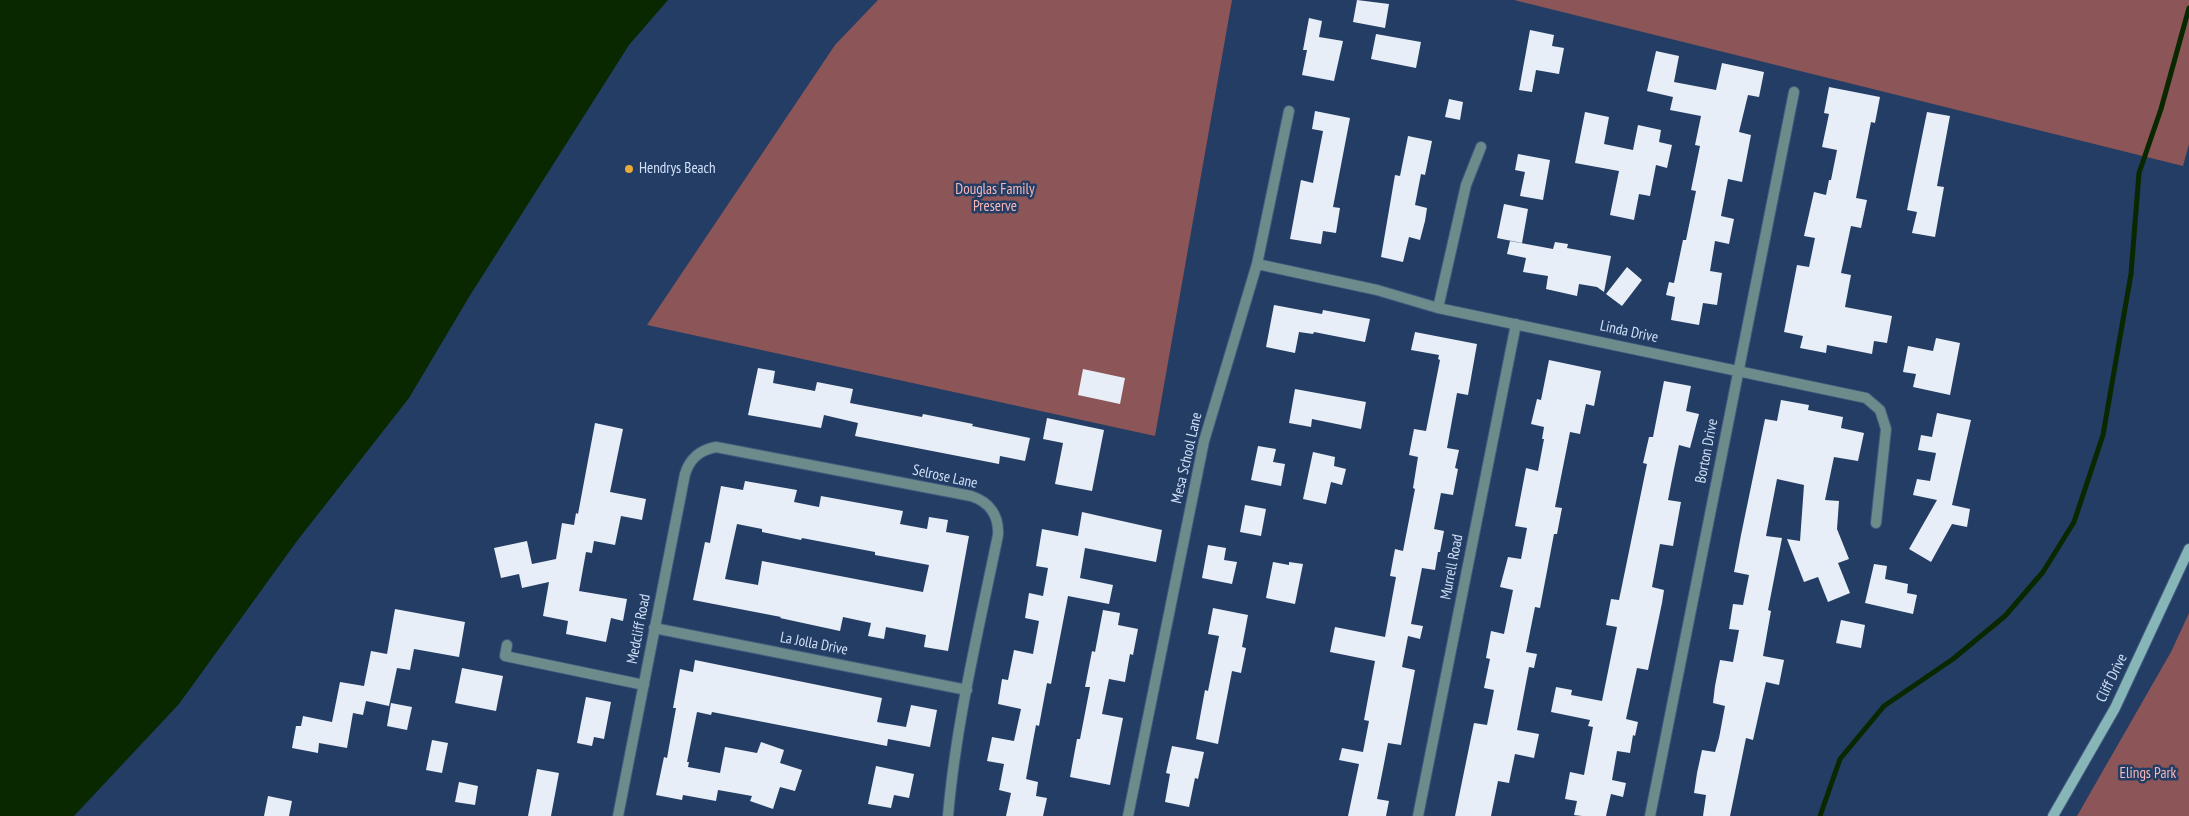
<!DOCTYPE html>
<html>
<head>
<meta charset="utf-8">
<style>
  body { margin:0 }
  canvas { display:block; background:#233d64 }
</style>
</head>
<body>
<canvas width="2189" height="816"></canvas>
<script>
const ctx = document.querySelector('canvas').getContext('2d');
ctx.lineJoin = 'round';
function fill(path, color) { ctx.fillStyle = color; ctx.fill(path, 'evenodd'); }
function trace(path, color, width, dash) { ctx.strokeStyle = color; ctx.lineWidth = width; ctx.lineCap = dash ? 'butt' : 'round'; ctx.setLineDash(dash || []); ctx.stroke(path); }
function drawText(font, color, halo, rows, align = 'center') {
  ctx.font = font + ' "PT Sans Narrow",sans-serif'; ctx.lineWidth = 5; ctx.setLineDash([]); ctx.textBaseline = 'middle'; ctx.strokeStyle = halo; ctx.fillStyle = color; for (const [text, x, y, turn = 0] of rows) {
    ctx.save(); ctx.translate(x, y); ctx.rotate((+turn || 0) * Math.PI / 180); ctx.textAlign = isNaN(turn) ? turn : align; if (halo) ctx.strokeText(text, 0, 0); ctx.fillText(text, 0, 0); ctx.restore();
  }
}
const green = new Path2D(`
  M878 0H1232L1155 436 647 325 835 45Z
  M1514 0H2189V144L2183 166Z
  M2189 613V816H2077L2171 652Z`);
const water = new Path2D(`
  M0 0H668L629 45 469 297 409 398 297 541 179 704 74 816H0Z`);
const stream = new Path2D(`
  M1820 816 1840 759 1884 706 1953 659 2005 616 2043 572 2074 522 2103 435 2131 274 2139 173 2161 109 2189 8`);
const building = new Path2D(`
  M1357 0 1389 4 1385 28 1353 22Z
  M1309 18 1322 21 1319 37 1343 41 1334 81 1302 75 1307 50H1303Z
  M1530 30 1554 35 1552 46 1564 48 1559 74 1536 70 1532 92 1519 90Z
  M1376 34 1421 42 1416 68 1371 59Z
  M1656 51 1679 56 1674 82 1716 90 1722 63 1764 72 1759 97 1748 95 1739 132 1751 135 1742 182 1728 179 1721 216 1734 219 1729 244 1715 241 1710 271 1722 273 1717 305 1703 303 1699 325 1671 320 1675 297 1666 295 1669 282 1674 283 1683 240H1686L1696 191 1691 190 1700 146 1695 145 1701 116 1670 110 1673 97 1647 91Z
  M1829 87 1880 97 1875 123 1871 122 1856 198 1867 200 1861 228 1851 226 1841 273 1851 275 1845 307 1892 316 1887 343 1874 341 1872 354 1827 345 1826 353 1800 348 1803 336 1784 332 1797 265 1809 267 1815 238 1804 236 1814 192 1826 195 1829 180H1831L1837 150 1822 147 1829 114 1824 113Z
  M1449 99 1463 102 1460 120 1445 117Z
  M1315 111 1350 118 1333 207 1340 208 1336 233 1323 231 1321 244 1290 239 1301 180 1313 183 1323 131 1312 129Z
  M1585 112 1609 117 1604 144 1633 150 1638 125 1661 130 1659 142 1672 145 1667 168 1656 165 1650 196 1639 194 1634 220 1610 215 1619 171 1575 163Z
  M1927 112 1950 116 1937 186 1944 187 1935 237 1912 233 1917 212 1907 210Z
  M1408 136 1432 141 1425 175 1421 174 1415 205 1427 208 1425 221 1420 240 1409 237 1403 262 1381 257 1395 175 1400 176Z
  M1518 154 1550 160 1543 200 1520 196 1525 172 1515 170Z
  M1504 204 1528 209 1522 243 1497 238Z
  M1510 241 1553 249 1555 242 1568 244 1567 248 1611 256 1604 292 1597 287 1579 284 1577 296 1546 289 1548 276 1523 272 1526 258 1507 254Z
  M1627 267 1642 280 1622 306 1606 294Z
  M1274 305 1322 314 1323 310 1370 319 1365 342 1314 332 1313 334 1299 332 1295 353 1266 347Z
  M1415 332 1477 344 1468 395 1457 393 1447 448 1459 450 1455 468 1458 469 1453 495 1441 493 1434 529 1444 531 1440 552H1438L1435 570 1422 568 1411 624 1423 626 1420 639 1408 636 1402 667 1415 670 1401 745 1388 743 1383 769 1377 799 1389 801 1386 816H1348L1359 764 1339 760 1342 748 1363 752 1369 721 1364 720 1375 661 1330 652 1335 627 1385 637 1396 577 1390 576 1395 549 1403 551 1415 489 1413 488 1418 457 1409 455 1414 429 1426 431 1440 360 1438 359 1439 355 1411 350Z
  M1936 338 1960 343 1950 395 1913 387 1916 374 1903 372 1908 346 1933 351Z
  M1549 360 1601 371 1594 406 1586 404 1580 434 1570 432 1555 507 1562 508 1557 534H1554L1540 608 1535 607 1526 652 1537 654 1534 668 1529 667 1517 730 1539 734 1534 758 1515 754 1509 783 1498 781 1491 816H1455L1474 723 1487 725 1494 690 1484 688 1490 659 1486 658 1491 631 1504 634 1513 590 1500 587 1508 557 1521 559 1527 528 1515 526 1526 468 1538 471 1544 439H1542L1544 427 1531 424 1537 399 1541 400Z
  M758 368 775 371 773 383 815 391 817 382 853 389 850 403 922 417 923 414 973 424 972 426 1030 438 1025 461 1000 456 999 464 855 436 858 423 824 415 821 428 748 415Z
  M1083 369 1125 378 1120 404 1078 395Z
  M1664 381 1691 386 1686 411 1699 414 1690 448 1679 445 1674 469 1668 500 1681 502 1673 546 1660 544 1652 587 1664 590 1662 603 1648 670 1637 668 1626 719 1638 722 1635 736 1633 735 1630 753 1617 751 1612 780 1626 783 1623 797 1611 794 1606 816H1582L1574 815 1577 801 1565 799 1570 772 1584 775 1593 727 1588 726 1590 720 1551 712 1556 687 1572 690 1571 695 1602 701 1617 627 1606 625 1611 599 1619 600 1647 464 1643 463 1649 437H1653Z
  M1295 389 1366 402 1361 429 1312 419 1311 427 1289 423Z
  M1781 400 1809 405 1808 410 1843 417 1841 428 1864 433 1858 461 1834 457 1825 500 1839 501 1837 529 1849 559 1838 563 1850 593 1828 602 1818 577 1804 582 1787 539 1800 541 1804 485 1777 479 1766 536 1782 538 1768 610 1771 611 1763 656 1784 660 1779 685 1766 682 1753 740 1746 738 1730 816H1703L1706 795 1694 793 1697 773 1702 750 1715 752 1719 738 1725 706 1713 703 1715 686 1720 660 1733 662 1739 630 1729 629 1733 604 1743 605 1749 575 1734 572 1741 535 1765 419 1777 421Z
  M1937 413 1971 420 1952 505 1970 509 1967 527 1952 524 1931 562 1909 549 1937 500 1913 495 1917 479 1930 481 1936 453 1918 450 1921 435 1932 437Z
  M1047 418 1104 430 1092 491 1055 484 1063 443 1043 439Z
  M595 423 623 429 610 492 646 499 642 520 621 516 615 545 594 541 592 553 586 552 579 591 627 599 623 621 611 618 606 642 566 634 568 621 543 616 549 582 522 588 519 574 501 578 494 548 527 541 532 564 556 559 562 523 574 525 576 513 578 514Z
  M1258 446 1276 449 1273 462 1285 464 1281 486 1251 480Z
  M1313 452 1335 457 1334 466 1346 469 1342 485 1331 482 1326 504 1303 499Z
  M745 481 797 490 794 502 819 507 821 496 903 511 900 524 927 529 929 517 948 520 946 532 969 536 948 651 924 647 926 635 886 627 884 639 868 636 871 623 843 617 840 631 780 618 781 617 693 600 705 542 710 543 721 486 743 490ZM737 524 762 529V532L801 540 802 538 875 552V555L929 565 923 592 762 561 758 585 725 579Z
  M1245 505 1266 509 1261 536 1240 532Z
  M1082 512 1162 530 1156 562 1085 548 1080 578 1113 585 1109 604 1068 596 1051 684 1047 683 1039 726 1036 725 1026 779 1038 782 1036 796 1047 798 1043 816H1006L1011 793 999 790 1004 764 987 761 992 737 1014 741 1021 709 998 704 1002 679 1008 680 1014 650 1033 654 1039 621 1025 618 1029 593 1043 596 1048 568 1036 566 1042 529 1078 536Z
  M1208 545 1226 548 1224 560 1237 562 1232 584 1202 578Z
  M1273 562 1289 565V562L1303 564 1295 604 1266 598Z
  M1874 564 1887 566 1885 579 1908 584 1907 593 1917 595 1913 614 1865 603Z
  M1213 608 1248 615 1242 647 1246 648 1241 673 1232 671 1218 744 1196 739 1205 690 1208 691 1219 636 1208 634Z
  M395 609 465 622 459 657 414 649 410 670 397 668 389 706 366 701 363 715 353 713 347 748 319 743 318 753 292 748 296 726H301L303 716 332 722 340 682 364 686 371 651 387 654Z
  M1103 610 1120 613 1118 625 1138 629 1133 655 1130 654 1125 682 1109 679 1102 714 1123 718 1110 785 1070 777 1077 739H1080L1090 687H1085L1092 651 1095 652Z
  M1841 620 1865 625 1861 648 1836 643Z
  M695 660 882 698 877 722 906 727 911 705 937 710 930 747 888 739 887 746 712 712 711 715 697 712 687 762H689L688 767 720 773 725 747 757 753 761 742 784 750 780 763 802 770 795 791 780 787 773 809 750 801 752 796 718 790 716 801 683 795 682 800 656 795 664 757 667 758 676 708H673L680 669 693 672Z
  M462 668 503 676 496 711 455 703Z
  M586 697 611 702 604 739 594 737 592 746 577 743Z
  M391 703 412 707 407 730 387 726Z
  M432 740 448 743 442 773 426 770Z
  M1172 746 1204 752 1198 779 1195 778 1189 807 1165 802 1170 774 1166 773Z
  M876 766 914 774 909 798 894 795 891 808 868 804Z
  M537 769 559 773 551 816H528Z
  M459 782 478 786 475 805 455 802Z
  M268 796 292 801 289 816H264Z`);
const street = new Path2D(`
  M1257 264 1377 290 1438 308 1866 398 1880 410 1886 429 1876 523
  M1438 308 1466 185 1481 147
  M654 628 967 690
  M507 645 505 656 644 685
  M618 816 685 474C690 458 700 450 716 447L971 496C990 502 999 516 998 535 979 628 956 722 948 816
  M1128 816 1204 441 1257 264 1289 111
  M1418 816 1516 324
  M1650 816 1794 92`);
const secondary = new Path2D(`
  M2053 816 2115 708 2189 549`);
const markers = [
  [629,169,5,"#e9aa38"]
];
const poiNames = [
  ["Hendrys Beach",639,169]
];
const parkNames = [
  ["Douglas Family",995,190],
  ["Preserve",995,207],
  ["Elings Park",2148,774]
];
const streetNames = [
  ["Linda Drive",1629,332,12],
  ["Borton Drive",1707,451,-79],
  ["Mesa School Lane",1187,458,-77],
  ["Selrose Lane",945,477,12],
  ["Murrell Road",1452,567,-79],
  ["Medcliff Road",639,629,-79],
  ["La Jolla Drive",814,644,11],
  ["Cliff Drive",2112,678,-64]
];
fill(green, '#8c5557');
fill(water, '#092800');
trace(stream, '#092800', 5);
fill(building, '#e7eef7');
trace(street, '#425a7f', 12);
trace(secondary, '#425a7f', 12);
trace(street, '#6d8b8b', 10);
trace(secondary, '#86b6b7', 10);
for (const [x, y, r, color] of markers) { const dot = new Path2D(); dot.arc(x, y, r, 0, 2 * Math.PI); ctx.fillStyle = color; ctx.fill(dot); trace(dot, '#233d64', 2); }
drawText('15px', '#d0e0f8', '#233d64', poiNames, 'left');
drawText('15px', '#f7b6b7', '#233d64', parkNames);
drawText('15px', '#d0e0f8', '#233d64', streetNames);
</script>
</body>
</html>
